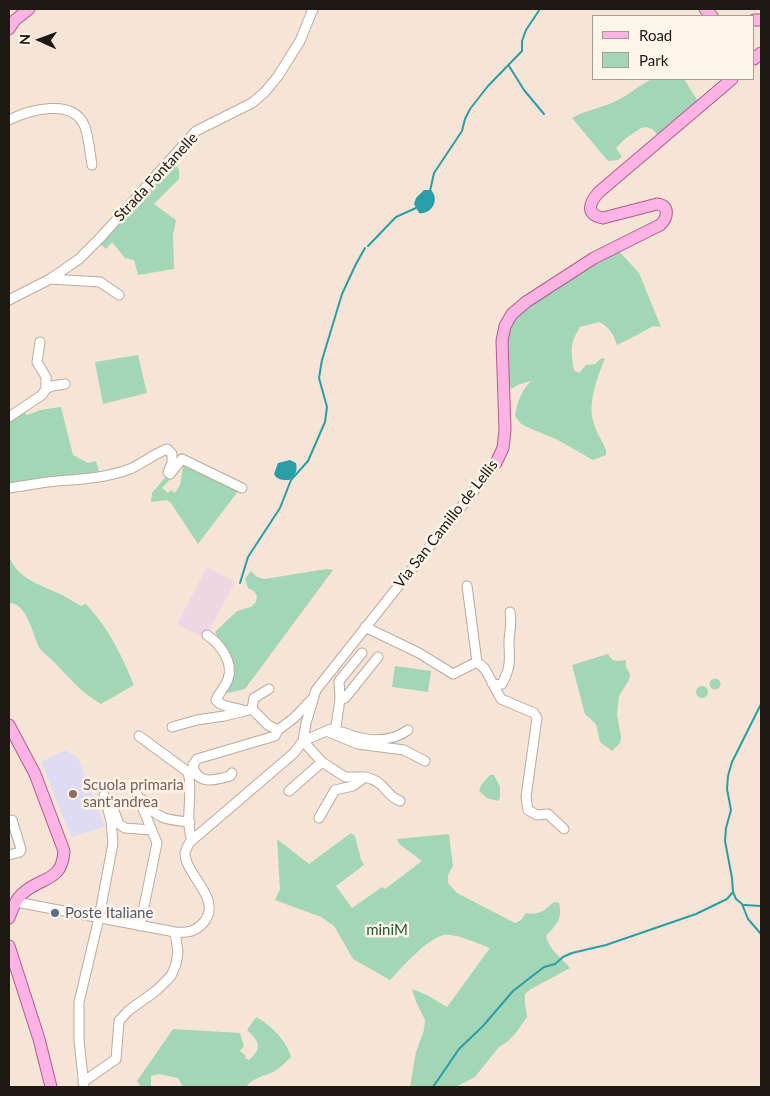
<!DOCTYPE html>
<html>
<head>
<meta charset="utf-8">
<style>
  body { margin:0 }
  #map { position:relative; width:770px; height:1096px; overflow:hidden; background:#f6e5d6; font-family:Lato,sans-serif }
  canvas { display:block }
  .frame { position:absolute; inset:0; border:10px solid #1d1812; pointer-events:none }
  .legend { position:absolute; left:592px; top:15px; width:162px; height:65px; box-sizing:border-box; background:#fef4ea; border:1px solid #a49c94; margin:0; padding:6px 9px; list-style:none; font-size:15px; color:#1d1812 }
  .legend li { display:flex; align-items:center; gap:10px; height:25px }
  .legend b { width:25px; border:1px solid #a49c94 }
  .north { position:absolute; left:15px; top:15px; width:50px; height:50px; -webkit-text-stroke:4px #fef4ea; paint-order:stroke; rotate:272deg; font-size:14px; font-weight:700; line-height:20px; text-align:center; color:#1d1812 }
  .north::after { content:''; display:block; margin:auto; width:18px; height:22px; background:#1d1812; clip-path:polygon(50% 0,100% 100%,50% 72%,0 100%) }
</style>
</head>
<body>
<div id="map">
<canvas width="770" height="1096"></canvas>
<div class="frame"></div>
<ul class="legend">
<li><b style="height:6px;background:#fdb4e4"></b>Road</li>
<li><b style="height:14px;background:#a2d6b6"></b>Park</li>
</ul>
<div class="north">N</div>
</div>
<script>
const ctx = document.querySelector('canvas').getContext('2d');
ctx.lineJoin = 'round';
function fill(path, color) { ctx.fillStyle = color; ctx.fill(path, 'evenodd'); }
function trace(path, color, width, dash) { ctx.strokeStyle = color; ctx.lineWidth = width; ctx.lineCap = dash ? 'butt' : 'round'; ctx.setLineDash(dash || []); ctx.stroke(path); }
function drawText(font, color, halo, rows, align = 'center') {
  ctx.font = font + ' Lato,sans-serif'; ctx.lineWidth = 5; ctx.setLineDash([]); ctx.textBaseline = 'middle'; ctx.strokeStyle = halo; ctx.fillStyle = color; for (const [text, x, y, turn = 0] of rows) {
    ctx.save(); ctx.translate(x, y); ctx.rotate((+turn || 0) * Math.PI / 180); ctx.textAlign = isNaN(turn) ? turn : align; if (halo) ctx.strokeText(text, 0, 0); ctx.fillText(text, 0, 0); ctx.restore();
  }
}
const industrial = new Path2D(`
  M207 567 235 582 205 638 177 624Z`);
const education = new Path2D(`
  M65 750 78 758 105 827 71 837 41 762Z`);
const green = new Path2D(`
  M652 79H684L699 103 658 135 652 129 646 127 641 128 626 138 616 148 622 157 618 160 608 161 572 118C586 110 602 108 616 101 629 95 639 85 652 79Z
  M173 161 179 170V179L154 204 176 220 173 235 174 269 138 275 134 260 125 258 112 242 106 249 98 242Z
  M619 251 639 273 661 327 653 326 641 333 617 345C613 334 610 327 599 322L580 327C569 345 571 350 574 370L579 373 586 365 595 364 600 359 605 358C598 376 588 401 593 420 595 431 602 440 606 450V455L593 460 558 440 527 427 520 423 515 416C517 403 521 391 531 381L520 384 511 389 506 373 505 350 512 321 542 296Z
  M138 355 147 393 103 404 95 362Z
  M61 407 73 455 88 463 96 461 100 475 9 487V419L22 411 27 415 40 410Z
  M184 462 239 490 198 544 171 503 167 500 151 502 152 493 168 474 172 477 162 488 168 493 171 490 175 493 180 485Z
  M9 556C18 580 42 585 64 596 70 599 75 603 81 606L86 604C108 627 122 656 134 685L101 704C81 693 67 675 52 660 48 656 43 653 40 649 33 636 27 602 9 603Z
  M326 569 333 570 245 689 223 694 229 685 223 647 215 632 237 611 251 607 256 602 257 596 254 591 248 588 245 579 251 571 257 577 265 579Z
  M608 654C613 663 617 661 626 660V667L630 674 629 680 619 696 617 715 621 737 620 743 612 751 600 742 596 724 585 714 572 665Z
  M395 666 431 671 428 692 392 687Z
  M709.5 684a5.5 5.5 0 1 1 11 0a5.5 5.5 0 1 1-11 0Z
  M696 692a6 6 0 1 1 12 0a6 6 0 1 1-12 0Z
  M490 775H494L500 787V798L498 801 487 798 479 791 481 785Z
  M351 833 355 836 361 860 364 865 336 886 352 908 382 887 385 889 422 861 399 844 397 839 449 834 453 866 448 875V883L457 893 515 923 521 920 526 913C541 915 543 911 554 902L559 903C563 919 556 925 546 936 549 950 561 957 570 968L531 989 525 994V1003L527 1017 515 1034 507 1042 499 1047 475 1077 456 1087H410L416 1052 424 1030 425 1020 416 1002 412 989 427 995 447 1007 490 948C479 944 455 933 444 935 426 939 403 967 390 980L353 959 334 926 321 917 275 900 280 889 277 839 309 864Z
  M256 1017C271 1025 287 1041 291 1057 286 1062 281 1067 275 1071 264 1077 254 1076 246 1087H183L178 1078 159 1074 151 1076V1087H141L137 1081 173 1029 240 1033 244 1046 240 1051 246 1056 245 1058 249 1060C263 1048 259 1041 247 1030Z`);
const water = new Path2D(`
  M424 190H431C440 199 432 215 419 213L414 204 416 198Z
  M290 460 296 463C298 471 295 476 289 480 282 480 277 480 274 474L278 463Z`);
const stream = new Path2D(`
  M509 66 524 90 544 114
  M430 191 434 173 462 131 465 119 470 109 488 86 522 51V41L526 30 540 9
  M368 246 396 217 416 208
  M240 583 248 557 280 508 291 480 308 461 325 422 327 407 319 378 322 360 342 294 356 264 365 248
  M761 704 732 762 728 776 727 789 731 810 726 828 725 841 732 878 733 892 736 899 742 904 748 919 761 934
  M744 905 761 906
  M433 1087 459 1049 483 1026 513 991 544 967 555 964 563 957 572 953 606 945 696 914 727 899 733 892`);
const minor = new Path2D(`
  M9 120C29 110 74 97 85 127 89 139 90 153 92 165
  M50 279 79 259 101 237 196 131 252 103 265 92 278 76 300 41 313 9
  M9 300 50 279 100 282 119 295
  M46 389 52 386 65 384
  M9 417 42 395 46 389V377L37 362 40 342
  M9 488C25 486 42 482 58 481 84 479 105 478 130 469 143 463 154 454 167 449L172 454V463L168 472 170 474 182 459 242 488
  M467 586 477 662
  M365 627 419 653 453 674 477 662 485 669 501 699 534 713 537 718 526 797 528 810 537 815 548 814 564 829
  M207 635C220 644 234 662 228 679 225 687 219 693 216 700 222 708 236 707 245 711L252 709 254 698 269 689
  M492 683 496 685 502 684C512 664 509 661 509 640 510 630 512 622 510 612
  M340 699 345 698 378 657
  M252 709 268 725 278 730
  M172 727 197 720 224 716 245 711
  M336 727 340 699 339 681 362 653
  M326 731 358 744 404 750 425 761
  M342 732C363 741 389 744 408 730
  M139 736 188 772C194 793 184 818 192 840
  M303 741 322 762 345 777H365L353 786 335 790 319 818
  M303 741 331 729
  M232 773 230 776C215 780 197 786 193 765L197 759 275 736 278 730 294 718 312 699
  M365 777C387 782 384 795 400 801
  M135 789 157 843 140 926
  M289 791 322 762
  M143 800C157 819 166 820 190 822
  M114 811 119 824 125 828 152 830
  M9 855 20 852 21 849 12 820
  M16 902 175 932C188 933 195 932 204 922 223 899 185 875 185 853 186 849 188 845 190 842L294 753 303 741 306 723 316 690 496 463
  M83 1082 116 1059 119 1021 128 1011 157 990 171 976 176 964 178 952 175 932
  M84 1087 79 1040V1002L99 918 113 843 111 821 104 795`);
const major = new Path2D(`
  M705 9 712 16
  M754 20H761
  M9 29 15 20 29 9
  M754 59 761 53
  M496 463 503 448 505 430 502 341 505 326 512 314 526 302 594 258 660 225C668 218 670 205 657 204L603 218C585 214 589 203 599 192L732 79
  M9 725 35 774 64 851C62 883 41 876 22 894 15 900 12 910 9 918
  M9 946 39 1039 51 1087`);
const markers = [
  [73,794,5,"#8d6e63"],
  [55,913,5,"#5c6f8a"]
];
const streetNames = [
  ["Strada Fontanelle",156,177,-47],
  ["Via San Camillo de Lellis",446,524,-52]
];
const educationNames = [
  ["Scuola primaria",83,785],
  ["sant'andrea",83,802]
];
const serviceNames = [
  ["Poste Italiane",65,913]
];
const parkNames = [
  ["miniM",387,930]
];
fill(industrial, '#eed7e3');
fill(education, '#dedbf2');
fill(green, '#a2d6b6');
fill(water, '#2a9ea7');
trace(stream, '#2a9ea7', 2);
trace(minor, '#bbab9c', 11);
trace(major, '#ad5d8f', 13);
trace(minor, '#fff', 9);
trace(major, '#fdb4e4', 11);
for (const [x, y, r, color] of markers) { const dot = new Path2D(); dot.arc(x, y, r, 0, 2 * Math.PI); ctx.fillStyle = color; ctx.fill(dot); trace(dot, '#fef4ea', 2); }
drawText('15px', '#1d1812', '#fef4ea', streetNames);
drawText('15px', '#785e54', '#fef4ea', educationNames, 'left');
drawText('15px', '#4e5e75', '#fef4ea', serviceNames, 'left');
drawText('15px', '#1e5639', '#fef4ea', parkNames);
</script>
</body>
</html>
